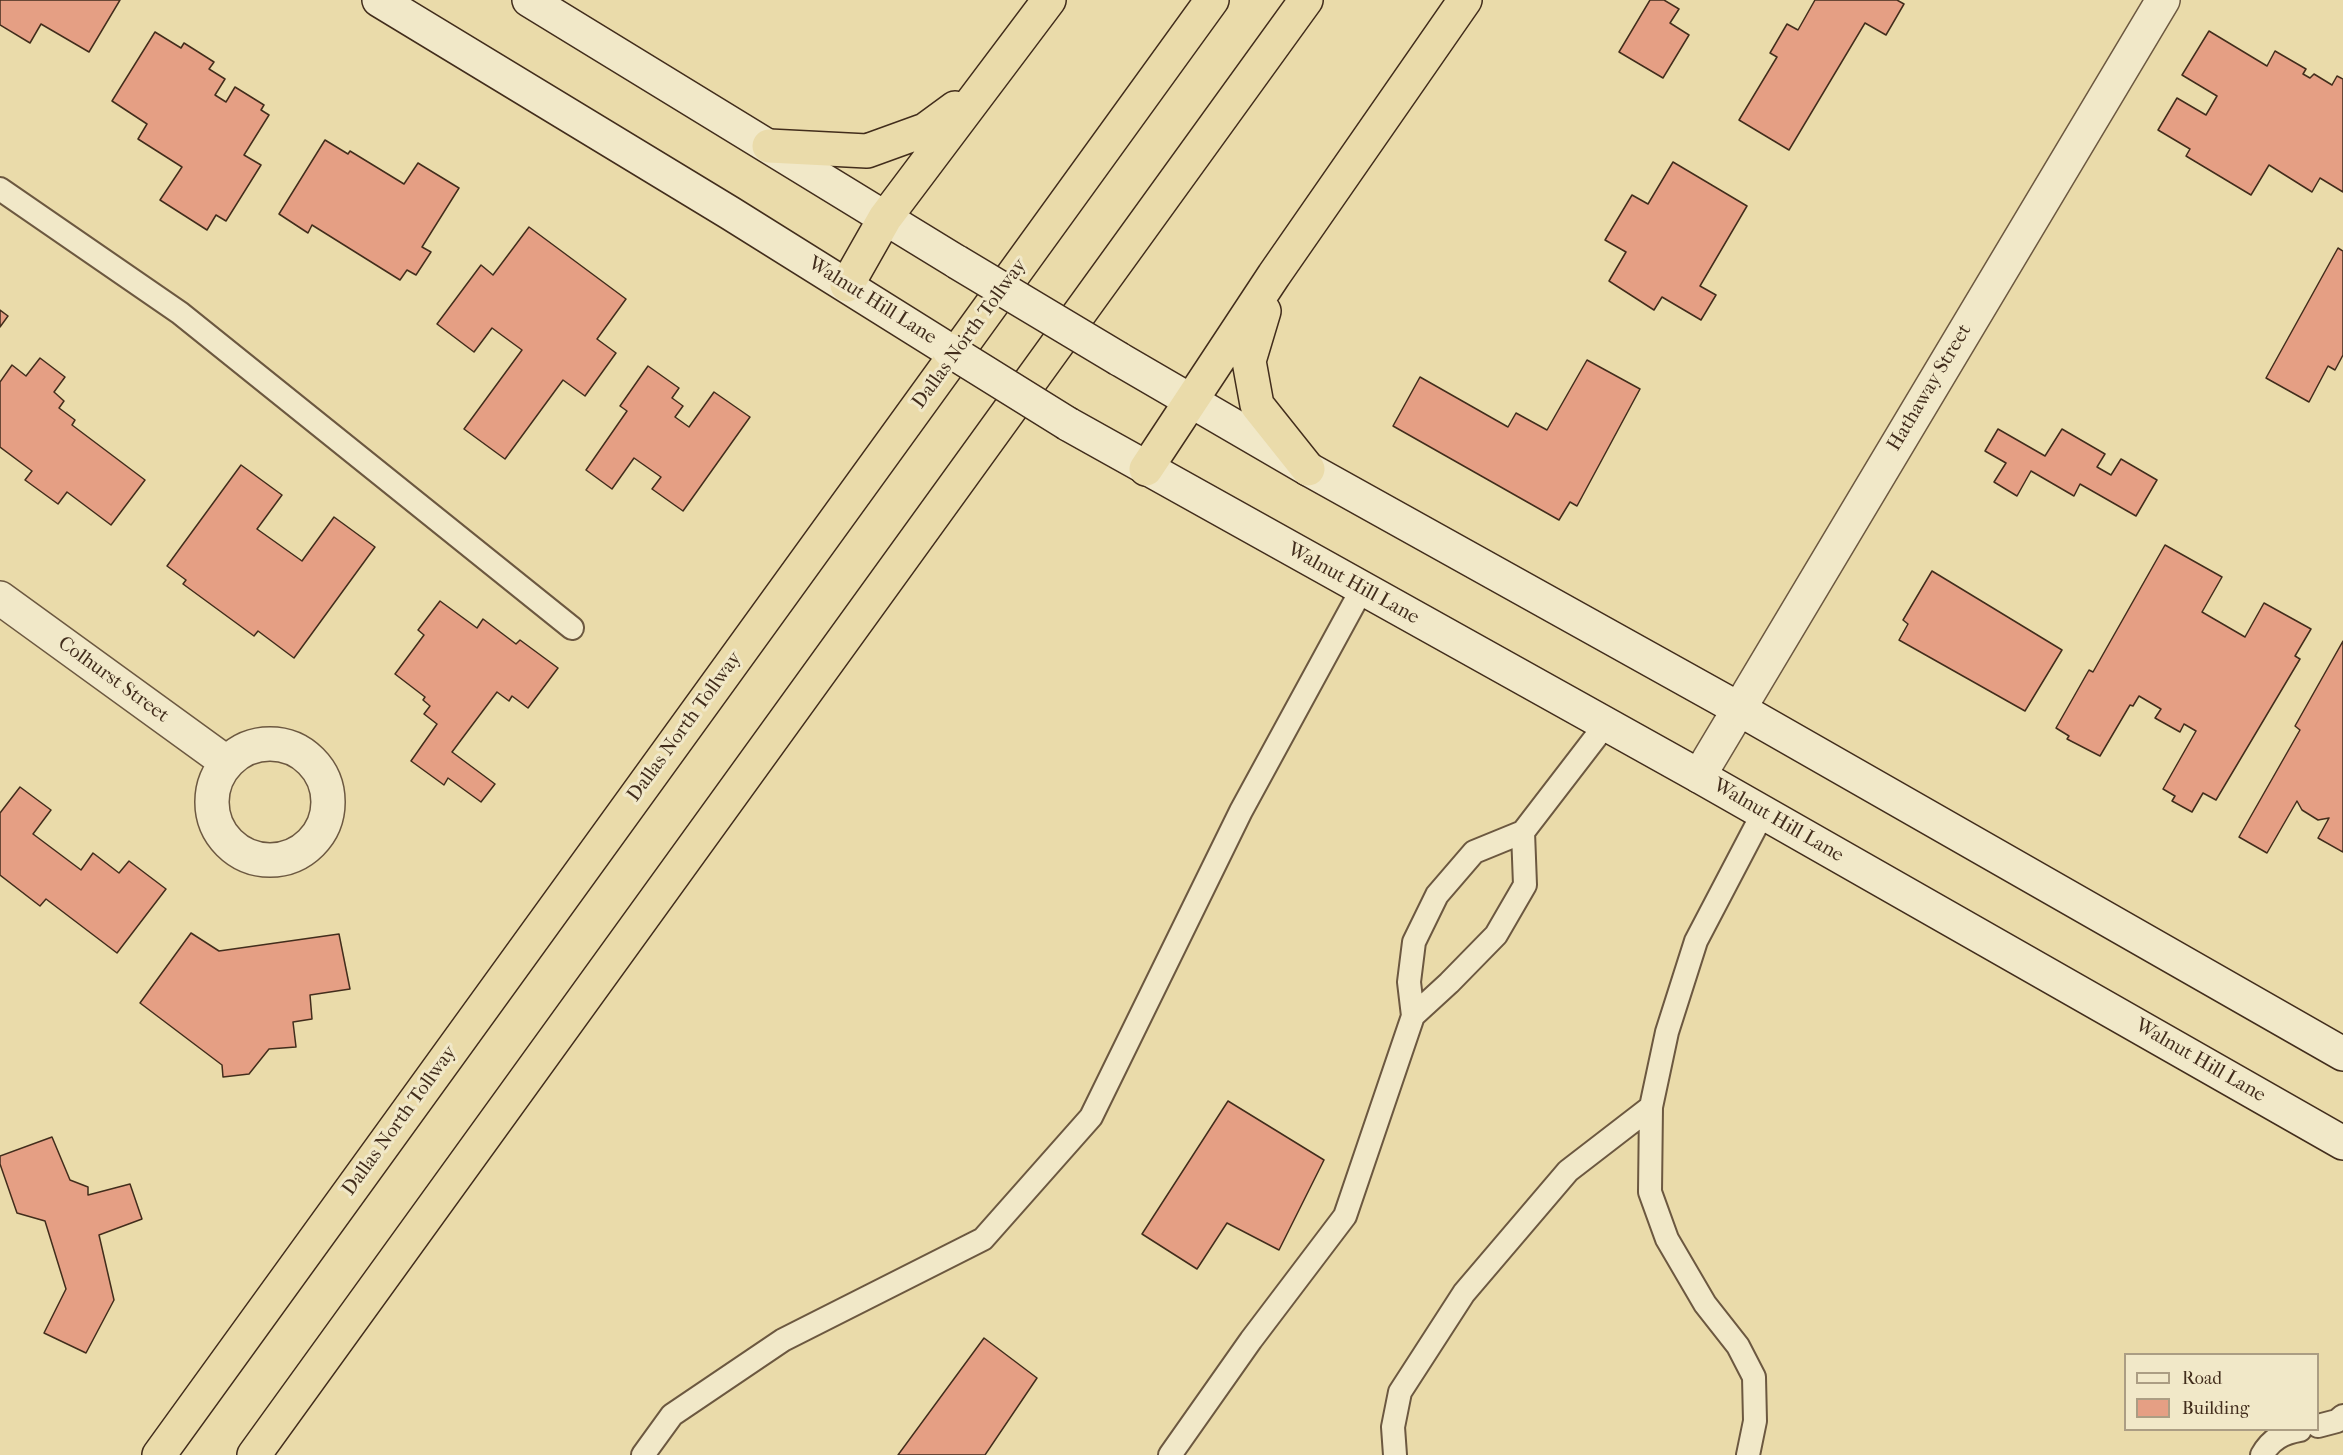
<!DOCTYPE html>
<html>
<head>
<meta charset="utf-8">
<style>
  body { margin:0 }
  #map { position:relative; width:2343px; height:1455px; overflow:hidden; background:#eadbaa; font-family:"IM FELL French Canon",serif }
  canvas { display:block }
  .legend { position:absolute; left:2124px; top:1353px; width:195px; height:78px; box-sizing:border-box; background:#f1e8c8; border:2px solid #ab9d83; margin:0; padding:8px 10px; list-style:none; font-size:18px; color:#422d1c }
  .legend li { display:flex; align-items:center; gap:12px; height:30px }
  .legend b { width:30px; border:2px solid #ab9d83 }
</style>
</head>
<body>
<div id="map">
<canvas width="2343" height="1455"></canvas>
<ul class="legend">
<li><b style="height:8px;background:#f1e8c8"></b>Road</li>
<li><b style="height:16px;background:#e59f84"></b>Building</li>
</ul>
</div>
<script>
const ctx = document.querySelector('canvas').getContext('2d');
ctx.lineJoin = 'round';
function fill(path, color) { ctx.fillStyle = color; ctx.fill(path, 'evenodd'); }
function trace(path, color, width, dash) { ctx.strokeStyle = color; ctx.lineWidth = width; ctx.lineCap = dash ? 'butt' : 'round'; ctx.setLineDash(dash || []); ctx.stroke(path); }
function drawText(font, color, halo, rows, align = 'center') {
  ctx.font = font + ' "IM FELL French Canon",serif'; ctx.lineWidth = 6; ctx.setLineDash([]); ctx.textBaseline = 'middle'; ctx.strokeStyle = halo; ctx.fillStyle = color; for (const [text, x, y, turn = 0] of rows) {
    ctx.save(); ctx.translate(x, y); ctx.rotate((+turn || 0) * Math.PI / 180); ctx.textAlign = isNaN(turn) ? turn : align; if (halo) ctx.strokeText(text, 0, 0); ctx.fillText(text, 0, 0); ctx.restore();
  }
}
const building = new Path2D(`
  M0 0H120L89 52 41 24 30 43 0 25Z
  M1650 0H1664L1679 9 1670 23 1689 35 1663 78 1619 52Z
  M1815 0H1897L1904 4 1886 35 1865 23 1789 150 1739 120 1777 57 1770 53 1787 24 1798 30Z
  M2209 31 2267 66 2275 51 2306 69 2303 74 2310 78 2314 74 2332 85 2337 76 2343 79V192L2320 178 2312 192 2269 165 2251 195 2186 156 2190 149 2158 130 2177 98 2206 115 2217 96 2182 75Z
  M155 32 181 48 184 43 214 62 209 69 225 79 215 95 226 102 235 87 264 105 261 110 269 115 244 155 261 165 226 221 216 215 207 230 160 200 182 167 138 139 147 124 112 101Z
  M325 140 348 154 350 151 404 184 418 163 459 188 422 247 431 252 416 275 407 270 400 280 312 225 308 233 279 214Z
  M1673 162 1747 206 1700 286 1716 295 1701 320 1662 297 1654 310 1609 281 1626 252 1605 240 1632 195 1648 204Z
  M529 227 626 299 597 339 616 353 585 396 563 380 505 459 464 429 522 350 492 328 474 352 437 324 481 265 493 275Z
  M2338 248 2343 251V355L2335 370 2328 366 2309 402 2266 378Z
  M0 310 8 316 0 327Z
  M40 358 65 377 54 392 64 401 59 408 75 420 72 425 145 480 111 525 67 492 58 504 25 480 32 471 0 447V382L12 365 26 376Z
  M1587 360 1640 389 1577 506 1570 502 1559 520 1393 426 1420 377 1508 427 1516 413 1547 430Z
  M648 366 679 388 672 398 683 406 675 417 689 427 714 392 750 417 683 511 652 489 661 477 634 458 612 489 586 470 627 411 620 406Z
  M1998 429 2045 456 2062 429 2105 454 2097 467 2111 475 2121 459 2157 480 2136 516 2080 484 2074 496 2031 471 2017 496 1994 482 2006 463 1985 451Z
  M241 465 282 495 257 529 302 561 334 517 375 547 294 658 258 631 254 636 183 584 186 580 167 566Z
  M2165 545 2222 577 2202 612 2245 637 2264 603 2311 629 2295 656 2300 659 2216 800 2203 793 2192 812 2172 801 2175 796 2163 789 2196 731 2184 724 2180 732 2155 718 2161 709 2139 696 2133 706 2130 705 2100 756 2067 739 2069 736 2056 728 2089 670 2093 672Z
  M1932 571 2062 650 2025 711 1899 640 1908 624 1903 620Z
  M440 601 477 628 483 619 516 644 520 640 558 668 528 708 512 696 509 701 497 692 452 752 495 784 481 802 448 778 444 785 411 761 437 724 424 714 430 706 423 700 425 697 395 674 424 635 418 630Z
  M2343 641V852L2318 838 2329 818 2318 820 2302 810 2297 801 2267 853 2239 837 2300 730 2295 726Z
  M20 787 51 810 33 834 81 870 93 853 119 873 129 861 166 889 117 953 46 899 40 906 0 875V813Z
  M191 933 219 951 339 934 350 989 310 995 312 1019 293 1022 296 1047 269 1049 249 1074 223 1077 222 1065 140 1003Z
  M1228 1101 1324 1160 1279 1250 1227 1223 1197 1269 1142 1234Z
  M52 1137 70 1180 88 1187V1195L130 1184 142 1219 99 1235 114 1300 86 1353 44 1333 66 1289 45 1221 17 1213 0 1164V1156Z
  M984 1338 1037 1378 985 1455H898Z`);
const service = new Path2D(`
  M0 189 180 313 572 628
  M1413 1016 1449 983 1496 935 1525 885 1523 832
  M2318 1426 2337 1421 2343 1416
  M643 1455 672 1415 783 1340 983 1239 1091 1117 1241 811 1362 589
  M1170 1455 1251 1340 1345 1216 1413 1016 1409 982 1414 942 1437 895 1474 852 1523 832 1606 724
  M1395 1455 1393 1427 1400 1392 1464 1293 1568 1171 1651 1107
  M1748 1455 1755 1421 1754 1377 1738 1346 1705 1304 1667 1239 1650 1192 1651 1107 1667 1032 1696 941 1763 813
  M2262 1455C2271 1439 2283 1433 2300 1430`);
const minor = new Path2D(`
  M0 598 226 762
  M212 802a58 58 0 1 1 116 0a58 58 0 1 1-116 0Z
  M1699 776 2163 0`);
const secondary = new Path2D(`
  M379 0 730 213 949 350
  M529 0 957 262
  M1119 359 1308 469 1739 709 2343 1054
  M1068 424 1699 776 2343 1143`);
const motorway = new Path2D(`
  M769 146 867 151 925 130 955 108
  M847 285 885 218 1049 0
  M1264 311 1249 361 1257 405 1308 469
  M1146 469 1274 275 1465 0
  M159 1455 1212 0
  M254 1455 1306 0`);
const secondaryBridge = new Path2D(`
  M957 262 1119 359
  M949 350 1068 424`);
const streetNames = [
  ["Walnut Hill Lane",872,301,32],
  ["Dallas North Tollway",970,334,-54],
  ["Hathaway Street",1930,388,-59],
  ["Walnut Hill Lane",1353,584,29],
  ["Colhurst Street",113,680,36],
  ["Dallas North Tollway",685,727,-54],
  ["Walnut Hill Lane",1778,821,30],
  ["Walnut Hill Lane",2200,1061,30],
  ["Dallas North Tollway",400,1121,-54]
];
fill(building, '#e59f84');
trace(building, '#422d1c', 1.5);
trace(service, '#6c5840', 26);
trace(minor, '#6c5840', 36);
trace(secondary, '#422d1c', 36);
trace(motorway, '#422d1c', 36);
trace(service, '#f1e8c8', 22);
trace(minor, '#f1e8c8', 33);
trace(secondary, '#f1e8c8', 33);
trace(motorway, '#eadbaa', 33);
trace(secondaryBridge, '#422d1c', 36, []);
trace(secondaryBridge, '#f1e8c8', 33);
drawText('20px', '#422d1c', '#f1e8c8', streetNames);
</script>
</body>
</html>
